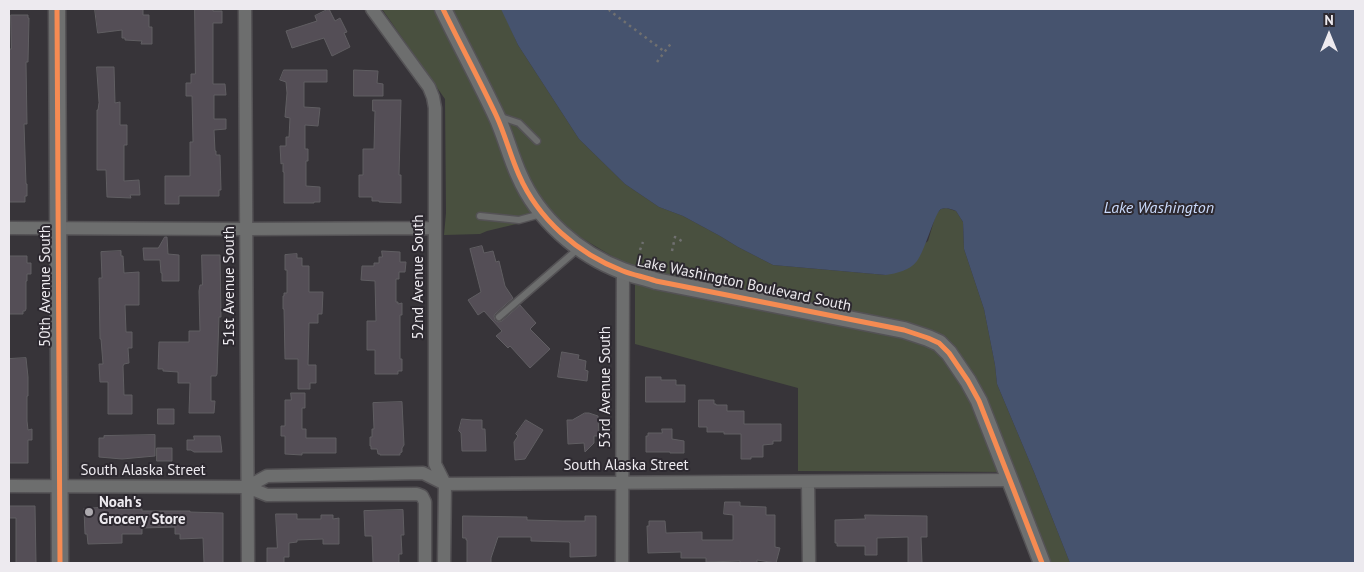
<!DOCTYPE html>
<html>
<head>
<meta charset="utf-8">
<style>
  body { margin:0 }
  #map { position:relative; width:1364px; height:572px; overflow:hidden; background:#373439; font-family:"PT Sans",sans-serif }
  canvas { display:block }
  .frame { position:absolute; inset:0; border:10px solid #edeaef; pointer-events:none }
  .north { position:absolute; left:1304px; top:10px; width:50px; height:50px; -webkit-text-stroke:4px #2d2930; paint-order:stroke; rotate:0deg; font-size:14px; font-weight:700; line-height:20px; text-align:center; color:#edeaef }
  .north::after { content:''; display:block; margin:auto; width:18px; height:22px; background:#edeaef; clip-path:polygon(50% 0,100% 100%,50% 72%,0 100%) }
</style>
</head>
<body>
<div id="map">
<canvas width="1364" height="572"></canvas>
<div class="frame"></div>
<div class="north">N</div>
</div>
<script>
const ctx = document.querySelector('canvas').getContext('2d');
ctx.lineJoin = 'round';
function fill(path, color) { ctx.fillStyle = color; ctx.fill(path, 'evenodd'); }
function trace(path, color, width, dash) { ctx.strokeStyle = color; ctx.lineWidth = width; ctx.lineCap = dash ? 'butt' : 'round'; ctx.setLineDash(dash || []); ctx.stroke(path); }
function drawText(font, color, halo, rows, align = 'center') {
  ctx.font = font + ' "PT Sans",sans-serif'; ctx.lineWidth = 4; ctx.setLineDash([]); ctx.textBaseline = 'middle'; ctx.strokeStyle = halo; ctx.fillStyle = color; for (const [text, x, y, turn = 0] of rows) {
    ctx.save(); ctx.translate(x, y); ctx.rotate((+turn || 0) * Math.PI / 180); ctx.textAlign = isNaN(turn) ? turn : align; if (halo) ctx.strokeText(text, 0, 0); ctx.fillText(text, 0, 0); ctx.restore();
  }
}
const green = new Path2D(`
  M382 9H502L518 45 579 139 625 184 659 207 683 216 720 236 738 247 773 265 886 275 928 241 936 214 941 209 946 208 956 211 963 222 964 249 984 309 995 365 997 384 1034 472 1070 563H1048L1013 472 798 471V388L635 344V267L625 264 575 234 553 213 533 220 487 231 480 234 444 235 446 213 445 99Z`);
const water = new Path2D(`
  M501 9H1355V563H1070L1034 472 997 384 995 365 984 309 964 249 963 222 956 211C952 209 946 207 941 209 935 212 925 251 917 261 909 271 897 273 886 275L773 265 738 247 720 236 683 216 659 207 625 184 579 139 518 45Z`);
const building = new Path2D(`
  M95 9H143V15H149V27H152V44H141L142 41 125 40V38H122V30L98 33Z
  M195 9H213V11H222V23H213V84H225L226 95H214V119H226V129L214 130 215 151H216V155H220L221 190H219V196H179V204H165V176H190V142H193L192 96H186V83H191V74H195Z
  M329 9 335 21 340 18 347 32 344 33 350 47 332 56 324 38 292 48 286 31 317 21 315 16Z
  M11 15H28V18H29L28 62H26L27 124H24L26 184H27V196H25V202H9V49H11Z
  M97 67H114L115 103 120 102V125H127V145H124V181L139 180 140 195H130L131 198 107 197 106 170H97V110H98L99 103Z
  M284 70H327V82H304V107L320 108 318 126 305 125V149H308V161H306V186L320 187V202H314V203H284V172H283V163L281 164 280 146H286V137H289L290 118 285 117 287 93 286 82 280 80Z
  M354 70 378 71 377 83 383 84V96H354Z
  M373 100H401L399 175H401V203L379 202V201H372V197H359V175H363V149H374L375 111H373Z
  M165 237H167L168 254 179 255V281H162V273H161L160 260H144L143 248H158Z
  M482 246 484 253 493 251 496 262 499 261 505 286 513 298 495 314 494 316 495 320 498 322 502 321 520 305 536 323 530 329 550 349 530 368 510 346 508 348 496 336 502 331 484 311 478 315 468 300 481 292 470 249Z
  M121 251V256H123L124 273 139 272V305H125L126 332H132V348H128L129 363 124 364 123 366 124 395H132V414H108V382H100L99 364H103L101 339H100L99 278H102L101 252Z
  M382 251 400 252V262H406L405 272H399V279H396V302H398V304L402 303V315H400V359H402V371H398V374H375V350H367V321H376L375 281 361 280 362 266H374V263H379V257H382Z
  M297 254V258H302V266H309V292H323L322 314H318V323H309V326L308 365H316V383H310V389H298V359H285L284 309H283V296H284V293H287V270H285V255Z
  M202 255H220L221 317H219L217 374 216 376H211V401H215L214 413H189L190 383H178V372L163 371V369H158L159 342H189V331H200L199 291 200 285H202Z
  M9 256H27V263H31V274H27V281H26V309L25 311H23V314H9Z
  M562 352 579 355 578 359 586 361 585 370 588 371 587 381 558 377Z
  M26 358 28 377V396H27V421L28 430 32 429V440H28V463H9V359Z
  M646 377H661V380H676V385H685V402H646Z
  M291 393H305V408H302V429H306V438H336V453H302V455L285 454V436H281V426H285V400H291Z
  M699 400H714V404H716V405H727V411H744V424H781V441H773V444L763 445V457H751V459H741V434H724V432H707V427H699Z
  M402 402 404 445 402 448V452L400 453V455H380V454H378L377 449H371V446H370V437H372V429H374L373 403Z
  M158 409H174V424H158Z
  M585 413H589L598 416 599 436H594V443L585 452 584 443 568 444 567 420H572Z
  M462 419 472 420H482V429H485L486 451H462L461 433 459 431Z
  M526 420 543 430 525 459 515 460 514 442 518 436 516 434Z
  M662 429H672V439L684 441V453H670V452H646V436H648V433H662Z
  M155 435V456L122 459 99 457V438H104V436Z
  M194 436H220L222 452H194L191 450H187V440H194Z
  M157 448H172V461H157Z
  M725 502H740V506L766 507V515H775V547L780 548 776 563 757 560V563H740V561L706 562V558H681V552L648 553 647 526H649V521H665L666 533 702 532V540H733V515L724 514Z
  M10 506H35L36 563H16V518H10Z
  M113 507V508L121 509H142V511H190V512L223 513V563H204L203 538 180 539V534H175V527L142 528V534H122V543L88 544 87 534H85L84 509Z
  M403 510 404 535H401L402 554H399V563H373L372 536H365L364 511Z
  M276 514H297V519H321V515H333V519L339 518V544H323V539L297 540V542L289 543V557H284V563H267V548H277Z
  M865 515 927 516V537H921L922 563H908V537L877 538V555H865V546H837V543H835V520L865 519Z
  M463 516 527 517V520L563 521H585V516H596V556L570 557V543L569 542 531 541V537H498L491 558V563H467V540H466V538H463Z`);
const path = new Path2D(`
  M609 9 610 11 665 52
  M657 62 672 42
  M640 250 643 242
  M672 251 675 237 685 243`);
const lane = new Path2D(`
  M501 117 519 123 537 141
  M480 216 519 220 541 214
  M499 317 579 248`);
const street = new Path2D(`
  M245 9 248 563
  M372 9 429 87 433 97 435 108V464L445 484 444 563
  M9 228 247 229 435 228
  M808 482 809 563
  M9 486 247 487 267 476 423 473 445 484 1010 480
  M247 487 267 495 417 494 422 496 425 502V563
  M622 563 623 271`);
const secondary = new Path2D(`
  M57 9 60 563
  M443 9C460 44 479 79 496 115 505 134 510 155 519 175 538 219 578 254 623 271 633 275 645 277 656 281L904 330 928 338 939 343 949 353 968 381 979 401 1013 488 1042 563`);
const cycleway = new Path2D(`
  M57 9 60 563
  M443 9C460 44 479 79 496 115 505 134 510 155 519 175 538 219 578 254 623 271 633 275 645 277 656 281L904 330 928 338 939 343 949 353 968 381 979 401 1013 488 1042 563`);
const markers = [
  [89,512,5,"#adaaaf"]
];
const streetNames = [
  ["52nd Avenue South",419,277,-90],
  ["Lake Washington Boulevard South",744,284,12],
  ["50th Avenue South",46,286,-90],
  ["51st Avenue South",230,286,-90],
  ["53rd Avenue South",606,387,-90],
  ["South Alaska Street",626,466],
  ["South Alaska Street",143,471]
];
const poiNames = [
  ["Noah's",99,503],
  ["Grocery Store",99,520]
];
const waterNames = [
  ["Lake Washington",1159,208]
];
fill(green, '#49503f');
fill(water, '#46536e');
fill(building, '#544e56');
trace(building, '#605e62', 1);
trace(lane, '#545255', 9);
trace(street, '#545255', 15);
trace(secondary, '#545255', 19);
trace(path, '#707070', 2.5, [2.5, 4]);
trace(lane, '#6d6e6e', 6);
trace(street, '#6d6e6e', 12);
trace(secondary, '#6f7070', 16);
trace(cycleway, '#f68b52', 5);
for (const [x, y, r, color] of markers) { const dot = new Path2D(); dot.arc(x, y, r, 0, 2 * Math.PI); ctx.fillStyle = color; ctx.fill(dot); trace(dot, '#2d2930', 2); }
drawText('15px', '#edeaef', '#2d2930', streetNames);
drawText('bold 15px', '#edeaef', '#2d2930', poiNames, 'left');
drawText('italic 16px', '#cbdbfc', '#2d2930', waterNames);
</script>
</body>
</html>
